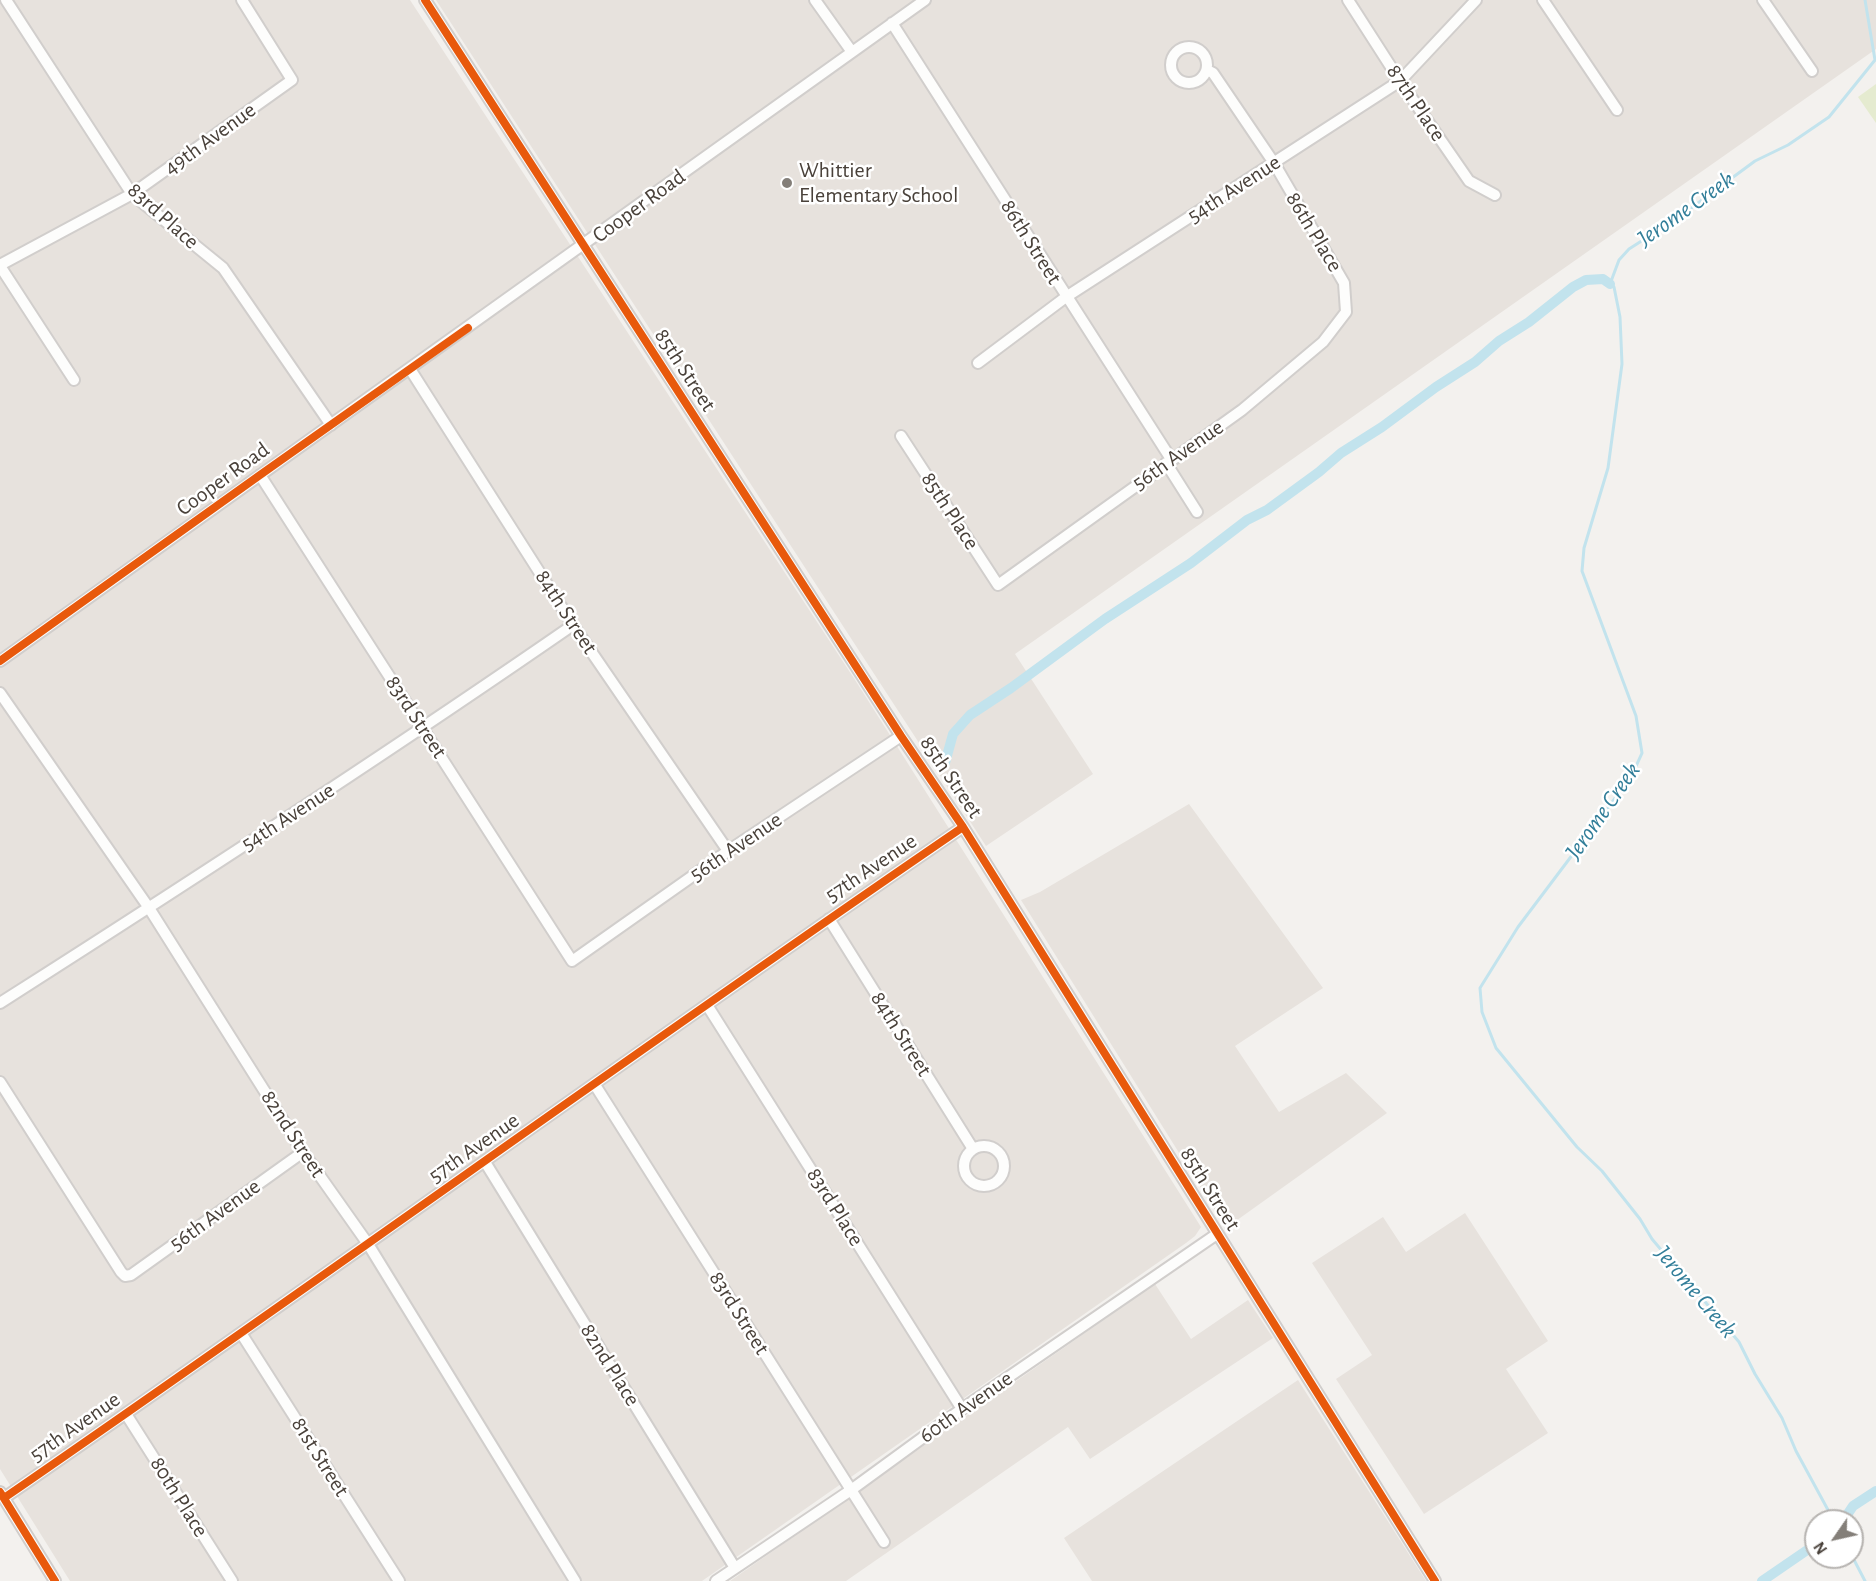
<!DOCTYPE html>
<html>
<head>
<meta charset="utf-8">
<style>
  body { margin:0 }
  #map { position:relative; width:1876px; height:1581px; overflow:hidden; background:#f3f1ee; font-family:"Alegreya Sans",sans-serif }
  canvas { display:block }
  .north { position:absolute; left:1804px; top:1509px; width:60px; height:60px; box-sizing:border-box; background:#fff; border:2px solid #b6b3b0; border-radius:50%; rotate:236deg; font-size:16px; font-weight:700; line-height:24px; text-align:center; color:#49413a }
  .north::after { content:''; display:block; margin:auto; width:21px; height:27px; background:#847f79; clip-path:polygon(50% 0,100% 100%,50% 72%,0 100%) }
</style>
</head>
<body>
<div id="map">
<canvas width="1876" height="1581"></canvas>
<div class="north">N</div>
</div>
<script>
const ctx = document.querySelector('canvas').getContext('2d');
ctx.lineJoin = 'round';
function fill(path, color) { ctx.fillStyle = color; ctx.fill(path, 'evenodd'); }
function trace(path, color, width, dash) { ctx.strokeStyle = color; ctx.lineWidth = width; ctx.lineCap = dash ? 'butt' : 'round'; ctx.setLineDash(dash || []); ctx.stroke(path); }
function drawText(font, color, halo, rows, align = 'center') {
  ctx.font = font + ' "Alegreya Sans",sans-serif'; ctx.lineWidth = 5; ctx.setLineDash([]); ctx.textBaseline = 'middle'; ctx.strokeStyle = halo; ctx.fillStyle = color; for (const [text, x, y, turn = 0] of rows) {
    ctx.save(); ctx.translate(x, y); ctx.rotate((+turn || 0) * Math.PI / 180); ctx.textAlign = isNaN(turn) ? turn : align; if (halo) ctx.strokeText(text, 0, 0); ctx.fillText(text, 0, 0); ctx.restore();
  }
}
const residential = new Path2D(`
  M0 0H410L857 683 1201 1227 1195 1236 1186 1243 702 1581H70L0 1469Z
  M436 0H1876V49L1015 654 1093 774 986 846Z
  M1189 804 1323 988 1235 1046 1279 1112 1346 1073 1387 1113 1226 1228 1021 900 1040 892Z
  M1465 1213 1548 1341 1506 1369 1548 1433 1424 1514 1336 1379 1372 1355 1312 1263 1383 1217 1406 1252Z
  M1155 1284 1191 1339 1248 1300 1273 1338 1090 1459 1068 1427 846 1581H730Z
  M1298 1380 1426 1581H1092L1064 1538Z`);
const green = new Path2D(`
  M1876 84V123L1858 97Z`);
const stream = new Path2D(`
  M1834 1521 1796 1451 1782 1418 1755 1374 1739 1342 1652 1239 1640 1219 1602 1171 1577 1147 1496 1048 1482 1012 1480 988 1518 927 1631 777 1642 753 1636 716 1582 571 1584 548 1608 468 1622 364 1620 317 1614 287 1610 284 1619 260 1629 249 1679 217 1755 161 1788 145 1829 117 1875 60 1865 0
  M1852 1556 1865 1581`);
const canal = new Path2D(`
  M945 763 953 734 970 715 1011 688 1105 619 1191 563 1247 520 1267 510 1319 472 1341 453 1382 427 1436 387 1475 362 1499 341 1529 322 1573 287 1586 280 1603 279 1610 284
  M1843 1521 1853 1506 1876 1491
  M1762 1581 1816 1544`);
const minor = new Path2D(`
  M6 0 132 194 223 268 331 425
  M425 0 901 736 963 827 1435 1581
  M815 0 852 52
  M1348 0 1400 81 1469 181 1495 195
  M1543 0 1617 110
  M1763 0 1812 71
  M892 23 1171 459
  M1171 65a18 18 0 1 1 36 0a18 18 0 1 1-36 0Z
  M0 265 132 194 292 80 242 0
  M0 266 74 380
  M978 363 1066 297 1400 81 1476 0
  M410 369 573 625 728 851
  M901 436 998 585 1242 410 1323 342 1346 312 1344 283 1274 163 1213 73 1207 70
  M1166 463 1197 512
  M260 475 572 961 728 851 901 736
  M0 661 925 0
  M0 693 149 908 303 1152 368 1244 575 1581
  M829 919 973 1149
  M0 1003C193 880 385 755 573 625
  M707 1005 962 1409
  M0 1082 121 1272 125 1276 131 1275 303 1152
  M595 1085 884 1542
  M964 1166a20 20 0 1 1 40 0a20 20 0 1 1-40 0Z
  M485 1162 735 1568
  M241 1333 399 1581
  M126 1414 232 1581
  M0 1492 55 1581
  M4 1498C325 1277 641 1047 963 827
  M716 1581 851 1490 962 1409 1217 1234`);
const cycleway = new Path2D(`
  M425 0 901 736 963 827 1435 1581
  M0 661 260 475 468 328
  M0 1492 55 1581
  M4 1498C325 1277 641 1047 963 827`);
const markers = [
  [787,183,6,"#847f79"]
];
const streetNames = [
  ["87th Place",1416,103,56],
  ["49th Avenue",210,139,-36],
  ["54th Avenue",1234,189,-33],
  ["Cooper Road",639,206,-36],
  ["83rd Place",163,216,42],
  ["86th Place",1314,232,59],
  ["86th Street",1031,242,58],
  ["85th Street",685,370,57],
  ["56th Avenue",1178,455,-35],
  ["Cooper Road",223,479,-36],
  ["85th Place",950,511,57],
  ["84th Street",566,612,57],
  ["83rd Street",416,717,57],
  ["85th Street",951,777,56],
  ["54th Avenue",288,817,-33],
  ["56th Avenue",736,847,-34],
  ["57th Avenue",871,868,-34],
  ["84th Street",901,1034,58],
  ["82nd Street",293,1134,57],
  ["57th Avenue",474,1148,-35],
  ["85th Street",1210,1189,58],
  ["83rd Place",835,1207,58],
  ["56th Avenue",215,1215,-36],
  ["83rd Street",739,1313,58],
  ["82nd Place",610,1365,58],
  ["60th Avenue",966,1407,-35],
  ["57th Avenue",75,1427,-35],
  ["81st Street",320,1457,58],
  ["80th Place",179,1497,58]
];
const poiNames = [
  ["Whittier",799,170],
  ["Elementary School",799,195]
];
const waterNames = [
  ["Jerome Creek",1686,209,-35],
  ["Jerome Creek",1603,811,-55],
  ["Jerome Creek",1696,1292,50]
];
fill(residential, '#e7e2dd');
fill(green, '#e5ebd0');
trace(stream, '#c2e3ed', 3);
trace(canal, '#c2e3ed', 10);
trace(minor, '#d1cecc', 14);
trace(minor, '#fdfdfc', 10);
trace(cycleway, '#e8590c', 8);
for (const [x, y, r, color] of markers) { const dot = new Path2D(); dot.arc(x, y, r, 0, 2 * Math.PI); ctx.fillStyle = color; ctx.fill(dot); trace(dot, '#fff', 2); }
drawText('22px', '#49413a', '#fff', streetNames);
drawText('22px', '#49413a', '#fff', poiNames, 'left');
drawText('italic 24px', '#327e99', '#fff', waterNames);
</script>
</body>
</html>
